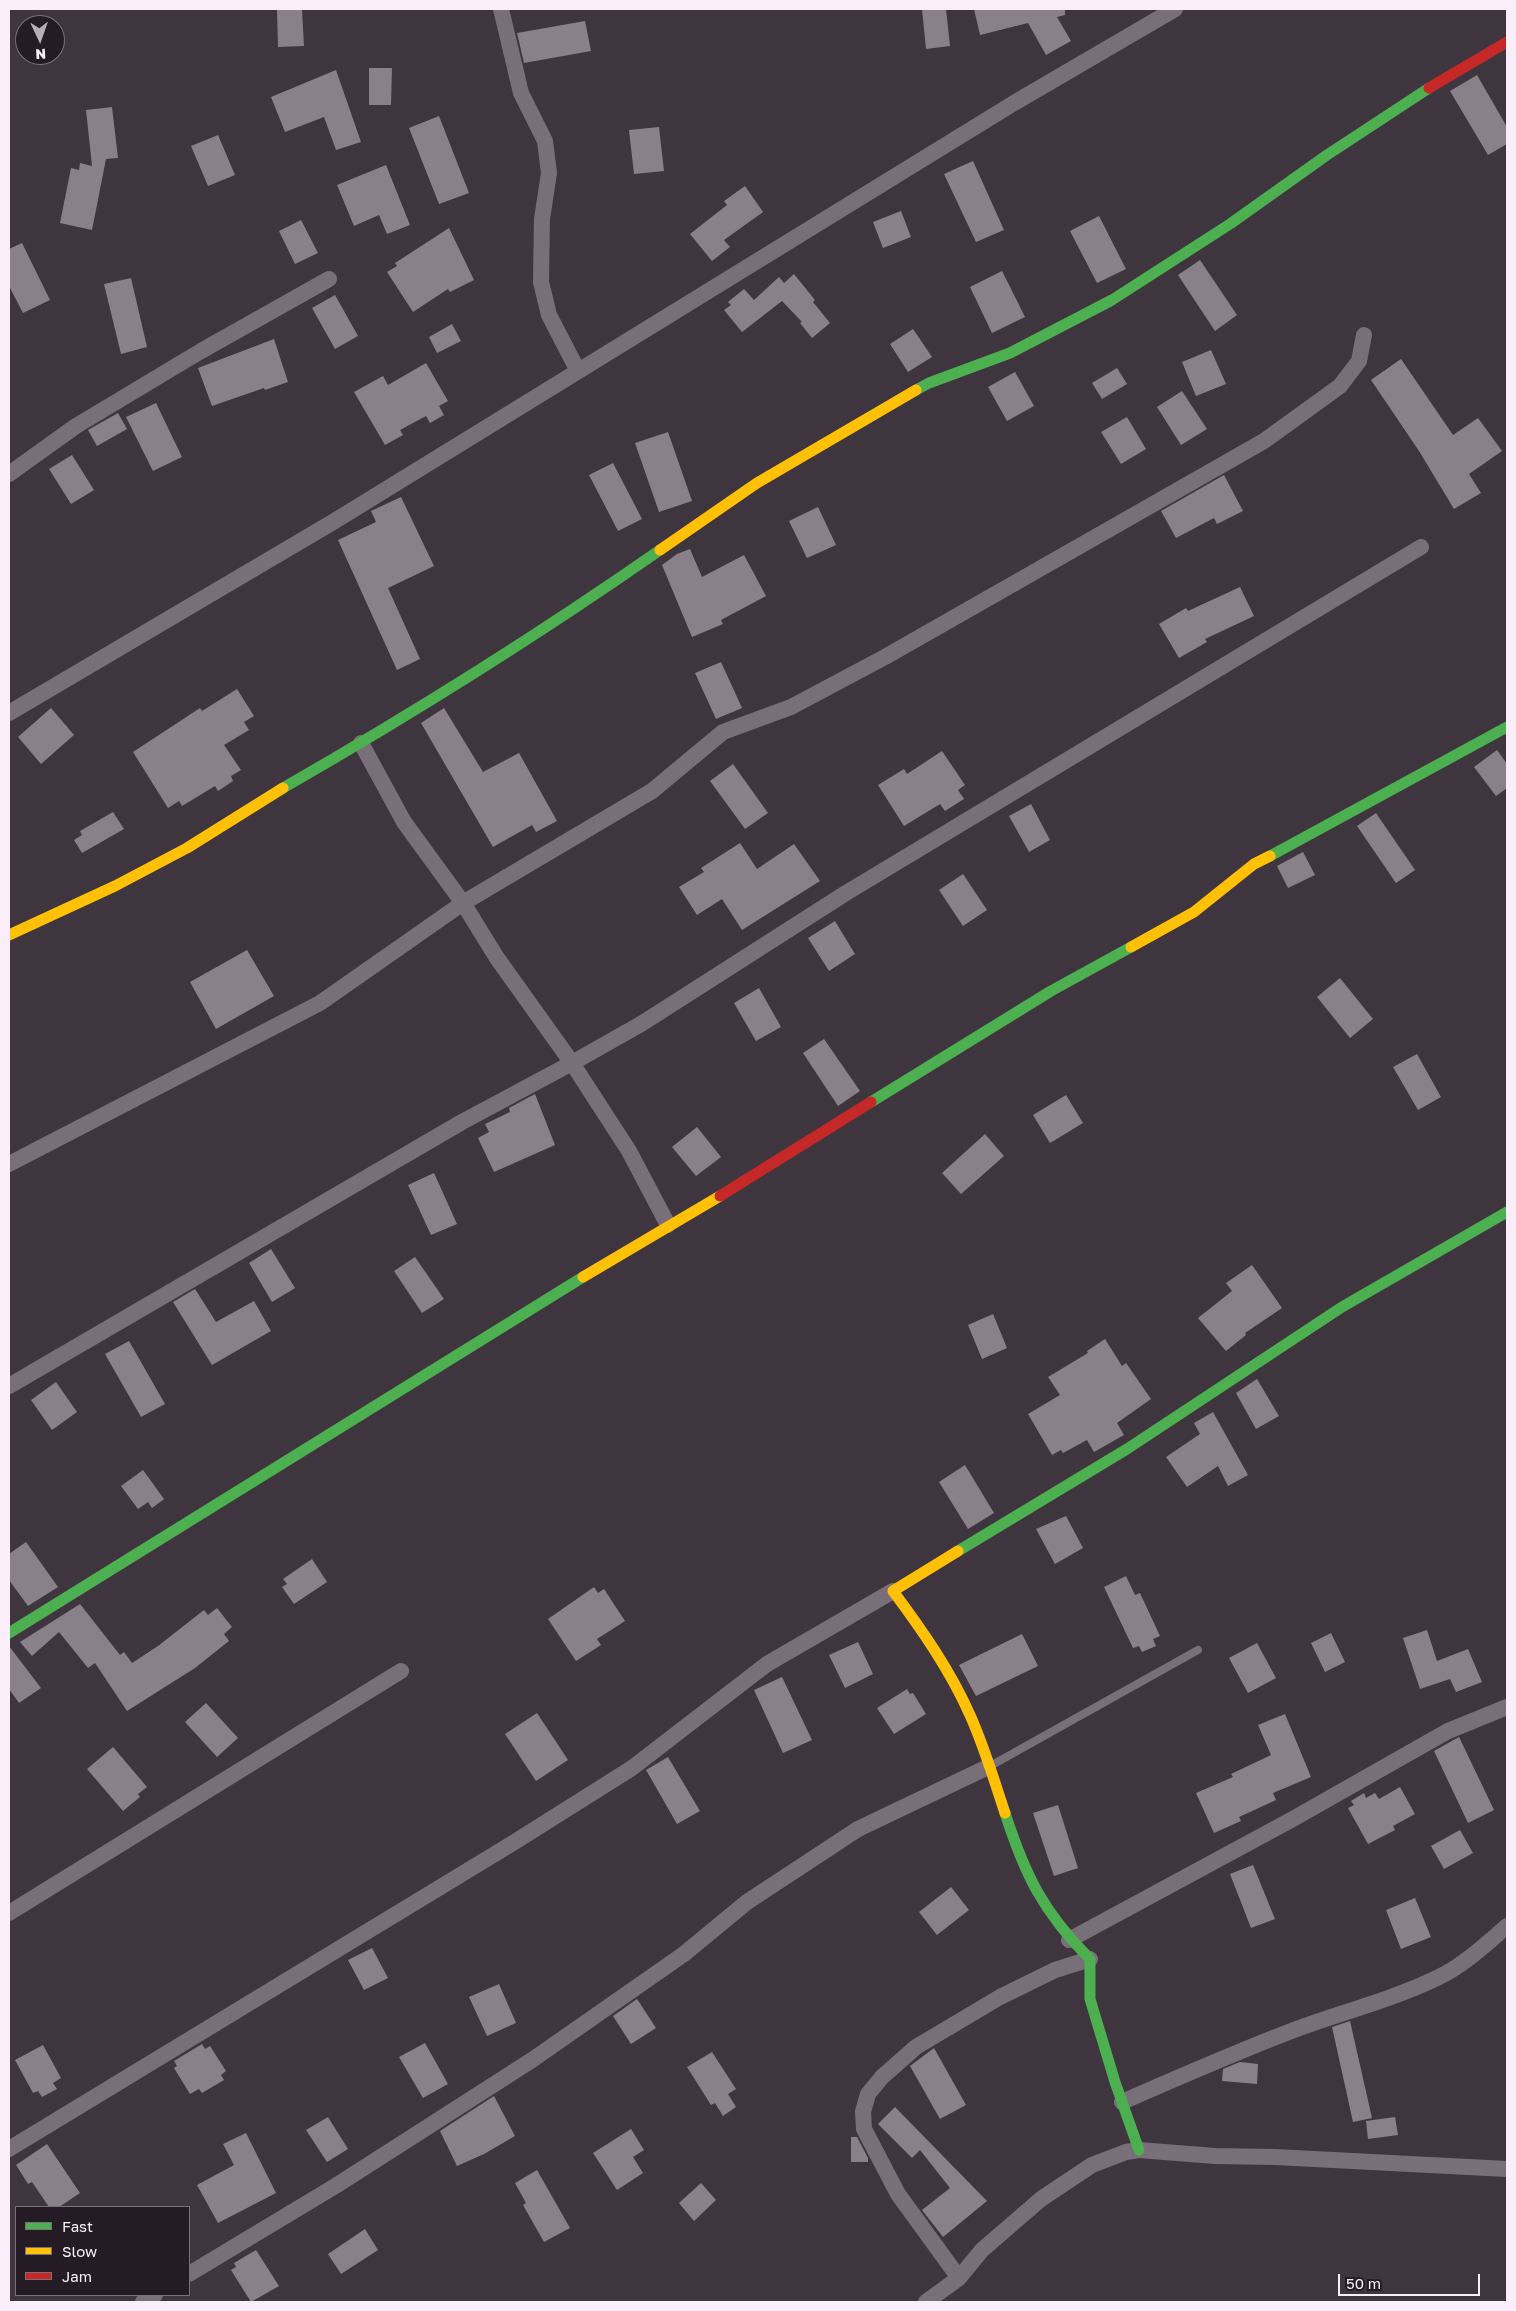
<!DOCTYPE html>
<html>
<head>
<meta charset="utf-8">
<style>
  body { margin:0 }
  #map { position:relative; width:1516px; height:2311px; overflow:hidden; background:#3f353f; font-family:"Golos Text",sans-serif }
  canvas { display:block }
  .frame { position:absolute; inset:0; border:10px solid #faeefb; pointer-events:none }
  .legend { position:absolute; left:15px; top:2206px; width:175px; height:90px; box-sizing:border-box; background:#241b24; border:1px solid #7a6f7a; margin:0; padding:6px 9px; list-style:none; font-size:15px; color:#faeefb }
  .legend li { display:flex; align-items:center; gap:10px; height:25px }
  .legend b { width:25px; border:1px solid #7a6f7a }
  .north { position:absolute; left:15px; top:15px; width:50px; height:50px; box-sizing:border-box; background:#241b24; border:1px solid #7a6f7a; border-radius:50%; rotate:177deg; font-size:14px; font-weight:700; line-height:20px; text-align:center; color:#faeefb }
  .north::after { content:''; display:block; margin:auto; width:18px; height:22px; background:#b9adb9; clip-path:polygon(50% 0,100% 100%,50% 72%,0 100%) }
  .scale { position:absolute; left:1338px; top:2274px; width:142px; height:22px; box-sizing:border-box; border:2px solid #faeefb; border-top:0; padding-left:6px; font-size:15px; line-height:18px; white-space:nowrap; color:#faeefb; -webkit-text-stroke:4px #241b24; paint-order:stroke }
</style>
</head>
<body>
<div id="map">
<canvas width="1516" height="2311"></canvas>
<div class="frame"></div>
<ul class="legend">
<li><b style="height:6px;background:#4caf50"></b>Fast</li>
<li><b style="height:6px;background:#ffc107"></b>Slow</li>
<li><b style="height:6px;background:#c62828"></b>Jam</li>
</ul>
<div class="north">N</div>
<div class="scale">50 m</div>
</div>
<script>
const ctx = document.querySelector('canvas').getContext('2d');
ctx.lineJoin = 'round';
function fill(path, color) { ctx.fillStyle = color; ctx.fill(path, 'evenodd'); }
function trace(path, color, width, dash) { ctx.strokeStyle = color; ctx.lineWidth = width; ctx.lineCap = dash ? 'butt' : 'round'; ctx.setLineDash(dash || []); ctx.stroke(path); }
const building = new Path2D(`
  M277 9H302L304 46 278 47Z
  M922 9H946L950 46 926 49Z
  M974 9H1065V15L1057 17 1071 41 1046 55 1028 23 980 35Z
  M585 21 591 51 524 63 517 33Z
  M369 68H392L391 105H369Z
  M336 70 361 142 336 150 324 117 285 132 271 97Z
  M1477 75 1507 127V144L1488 155 1450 91Z
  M112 107 118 158 106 159 92 230 60 223 71 168 79 170 80 163 92 166 86 110Z
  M439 116 469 193 439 204 409 128Z
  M659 127 664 171 634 174 629 130Z
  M218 135 235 175 208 186 191 146Z
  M973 161 1004 230 976 242 944 174Z
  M386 165 410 225 387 234 379 215 354 226 337 185Z
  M745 186 763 212 724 240 730 247 712 261 690 234 727 205 724 201Z
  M901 211 911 237 883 248 873 222Z
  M1099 216 1126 269 1097 283 1070 231Z
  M301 220 318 253 295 264 279 231Z
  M449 228 474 280 450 292 448 289 413 312 387 272 397 266 395 263Z
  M22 243 50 300 23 313 9 286V249Z
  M1200 260 1237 315 1215 331 1178 275Z
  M1002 271 1025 317 992 333 970 287Z
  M794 274 815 300 813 302 830 323 812 338 800 323 802 322 782 301 742 332 724 310 731 305 728 302 744 289 754 300 779 277 784 283Z
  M131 278 147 347 121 354 104 284Z
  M335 295 358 336 335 349 312 308Z
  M452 324 461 341 437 353 429 337Z
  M913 329 932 357 908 372 890 344Z
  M274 339 288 382 265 390 264 388 212 406 198 368Z
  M1211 350 1226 384 1196 396 1182 362Z
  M1401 359 1453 435 1478 418 1502 451 1469 474 1481 493 1454 509 1419 451 1371 380Z
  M426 363 448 401 439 406 444 415 430 423 426 416 400 430 403 435 385 445 354 392 383 376 388 385Z
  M1117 368 1127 384 1102 399 1092 383Z
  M1015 372 1034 406 1007 421 988 387Z
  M1182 391 1207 429 1181 445 1157 407Z
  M156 403 182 457 153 471 126 417Z
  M118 413 127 429 97 446 88 430Z
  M1127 417 1146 449 1121 464 1101 432Z
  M668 432 692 501 659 512 635 443Z
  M72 455 94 490 71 504 49 469Z
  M613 463 642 519 618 531 589 475Z
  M1224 475 1243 511 1217 524 1214 518 1176 538 1161 511Z
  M401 497 434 566 388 588 420 659 397 670 338 540 376 522 371 511Z
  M818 507 836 545 807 558 789 521Z
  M690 549 702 577 744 555 766 596 721 620 723 624 692 637 662 565 677 554Z
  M1240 587 1254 616 1205 639 1207 642 1179 658 1159 624 1186 608 1188 611Z
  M721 662 742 708 716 719 695 673Z
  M237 689 254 716 244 722 249 730 224 745 241 770 231 776 233 781 218 791 215 786 182 806 179 801 168 808 133 752 200 708 202 711Z
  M51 708 74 735 41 764 18 737Z
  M444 708 483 772 519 753 557 821 536 832 532 825 493 847 421 723Z
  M1497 750 1507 764V788L1496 796 1474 767Z
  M942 751 965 785 958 790 964 799 945 811 940 804 904 826 878 785 904 769 907 774Z
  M733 764 768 813 745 829 710 781Z
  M1031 804 1050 840 1029 852 1009 816Z
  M113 812 124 829 82 853 74 840 82 835 80 831Z
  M1376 813 1415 870 1396 883 1357 826Z
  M740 843 757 869 794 844 820 881 742 930 722 899 697 915 679 887 704 872 701 868Z
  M1303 852 1315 875 1288 888 1277 866Z
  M963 874 987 910 963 926 939 890Z
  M835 921 855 954 829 971 808 938Z
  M247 950 274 996 216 1029 190 982Z
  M1340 978 1373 1019 1350 1038 1317 997Z
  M759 988 781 1027 756 1041 734 1003Z
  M824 1039 860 1091 838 1106 803 1053Z
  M1417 1054 1441 1097 1418 1110 1393 1067Z
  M535 1094 555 1145 494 1172 478 1138 489 1132 485 1124 510 1112 509 1108Z
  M1066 1095 1083 1123 1050 1143 1033 1115Z
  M697 1127 721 1157 696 1176 672 1147Z
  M985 1134 1004 1156 961 1194 942 1173Z
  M434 1173 457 1224 431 1235 408 1185Z
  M271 1249 295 1288 272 1302 249 1263Z
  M415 1257 444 1299 422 1313 394 1271Z
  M1252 1265 1282 1308 1245 1333 1246 1335 1226 1351 1198 1318 1232 1291 1226 1283Z
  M195 1289 216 1322 254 1301 271 1331 212 1365 173 1302Z
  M993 1314 1007 1348 982 1359 968 1325Z
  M1105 1339 1122 1366 1126 1363 1151 1399 1117 1423 1124 1435 1094 1452 1087 1440 1063 1453 1061 1450 1052 1455 1028 1414 1060 1395 1048 1377 1088 1353 1087 1351Z
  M129 1341 165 1404 141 1417 105 1354Z
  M1257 1379 1279 1416 1256 1429 1236 1393Z
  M56 1382 77 1412 52 1430 31 1400Z
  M1213 1412 1248 1475 1228 1486 1218 1466 1187 1487 1166 1457 1200 1434 1194 1423Z
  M965 1465 994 1513 968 1529 939 1482Z
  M143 1470 164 1499 152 1508 148 1502 138 1509 121 1486Z
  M1066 1516 1083 1548 1055 1564 1036 1529Z
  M26 1542 58 1587 28 1606 9 1580V1554Z
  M312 1559 327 1582 294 1604 282 1587 287 1584 283 1579Z
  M1126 1576 1135 1595 1140 1593 1160 1636 1153 1639 1156 1646 1142 1652 1139 1646 1133 1648 1104 1587Z
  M594 1587 598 1593 604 1589 625 1621 597 1639 601 1645 576 1661 548 1619Z
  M80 1604 120 1655 124 1652 132 1663 158 1646 204 1610 208 1615 217 1608 232 1627 224 1634 229 1641 195 1668 127 1711 95 1663 88 1668 59 1632 32 1656 20 1642Z
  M1427 1630 1437 1661 1468 1649 1482 1682 1456 1692 1450 1679 1420 1689 1403 1638Z
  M1331 1633 1345 1662 1325 1672 1311 1643Z
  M1022 1634 1038 1666 976 1696 959 1665Z
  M858 1642 873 1674 845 1688 829 1655Z
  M1257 1643 1276 1678 1248 1693 1229 1658Z
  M9 1646 41 1688 19 1703 9 1689Z
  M782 1677 812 1740 783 1753 754 1690Z
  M907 1689 910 1694 913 1693 926 1714 894 1734 877 1708Z
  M206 1703 238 1738 217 1757 185 1722Z
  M537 1713 568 1760 536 1781 505 1734Z
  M1285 1714 1311 1777 1273 1793 1276 1800 1239 1817 1241 1821 1214 1833 1196 1793 1233 1777 1231 1774 1271 1755 1258 1725Z
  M1459 1737 1494 1810 1468 1823 1434 1751Z
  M113 1747 147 1787 138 1794 140 1797 123 1811 87 1769Z
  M668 1757 700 1811 677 1824 646 1770Z
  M1400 1787 1415 1814 1393 1826 1395 1830 1368 1844 1348 1808 1354 1805 1351 1801 1364 1793 1366 1798 1375 1793 1379 1799Z
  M1058 1805 1078 1868 1054 1876 1033 1813Z
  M1460 1830 1473 1853 1444 1869 1431 1846Z
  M1253 1865 1275 1919 1251 1928 1230 1874Z
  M951 1887 969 1910 937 1935 919 1912Z
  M1415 1898 1431 1937 1401 1949 1386 1910Z
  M372 1948 388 1978 364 1990 348 1960Z
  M499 1984 516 2023 487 2036 469 1997Z
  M637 1999 656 2028 631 2044 613 2016Z
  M1350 2021 1372 2118 1353 2122 1332 2027Z
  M425 2043 448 2084 423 2098 399 2057Z
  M202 2044 205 2049 210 2046 226 2071 221 2075 224 2080 202 2093 199 2089 190 2094 174 2068 177 2066 174 2061Z
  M43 2045 61 2078 53 2083 57 2089 42 2097 38 2091 33 2093 15 2060Z
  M934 2048 966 2105 940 2119 910 2066Z
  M712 2052 736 2089 728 2094 736 2107 723 2116 715 2103 711 2105 687 2067Z
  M1240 2062 1258 2064 1257 2084 1222 2081 1223 2069Z
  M494 2096 515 2136 484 2154 457 2166 440 2131Z
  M895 2107 987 2201 943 2237 922 2210 950 2188 920 2150 912 2158 878 2124Z
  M328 2117 348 2149 327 2162 306 2130Z
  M1395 2117 1398 2135 1368 2139 1366 2121Z
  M631 2129 644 2150 633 2157 643 2173 617 2190 593 2153Z
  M246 2133 276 2193 218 2223 197 2185 234 2165 223 2144Z
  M851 2137H857L868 2158V2162H851Z
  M47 2144 80 2193 59 2207H49L32 2182 28 2184 16 2165Z
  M537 2170 570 2228 544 2242 523 2205 526 2203 515 2183Z
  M701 2183 716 2200 694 2221 679 2203Z
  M365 2229 378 2250 341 2274 328 2254Z
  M256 2250 279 2286 251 2302 231 2270 236 2267 234 2263Z`);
const lane = new Path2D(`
  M992 1765 1198 1650`);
const street = new Path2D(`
  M501 9 521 93 545 141 549 173 542 219 541 282 549 315 578 371
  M9 474 76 426 201 351 329 279
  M9 713 333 522 1014 103 1175 9
  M9 1164 320 1003 463 903 652 791 723 732 791 707 885 657 1264 441 1340 386 1359 361 1364 335
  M668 1225 629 1151 572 1063 641 1024 846 893 1421 547
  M9 1386 462 1122 572 1063 497 958 463 903 404 822 361 743
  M9 1913 401 1671
  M1069 1940 1291 1820 1448 1731 1507 1707
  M1122 2102C1179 2077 1236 2052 1294 2030 1342 2012 1391 2000 1437 1978 1463 1966 1486 1944 1507 1926
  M9 2149 513 1843 632 1768 767 1664 893 1591
  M189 2274 337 2185 532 2060 684 1954 747 1902 858 1829 988 1767
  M959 2278 898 2194 864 2129 863 2112 868 2094 882 2077 916 2047 1000 1997 1055 1970 1090 1959
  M143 2302 155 2295
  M926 2302 959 2278 982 2250 1041 2199 1092 2165 1126 2152 1139 2150 1215 2156 1275 2157 1507 2169`);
const fast = new Path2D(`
  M916 390 929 383 1010 353 1112 300 1230 224 1327 155 1429 88
  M283 788C412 714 538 635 660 550
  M1270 856 1507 727
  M871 1102 1051 991 1131 947
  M958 1551 1127 1449 1342 1307 1507 1212
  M9 1633 583 1277
  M1005 1813C1025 1875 1043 1912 1090 1959V1999L1115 2082 1139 2150`);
const slow = new Path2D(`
  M660 550 757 483 916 390
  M9 935 115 886 187 848 283 788
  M1131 947 1194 912 1254 864 1270 856
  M583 1277 720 1196
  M958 1551 893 1591C922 1630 950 1670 970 1715 984 1746 994 1780 1005 1813`);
const jam = new Path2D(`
  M1429 88 1507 42
  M720 1196 871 1102`);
fill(building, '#8a808a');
trace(lane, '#796f79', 8);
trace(street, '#796f79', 16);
trace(fast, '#4caf50', 11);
trace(slow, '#ffc107', 11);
trace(jam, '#c62828', 11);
</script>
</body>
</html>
